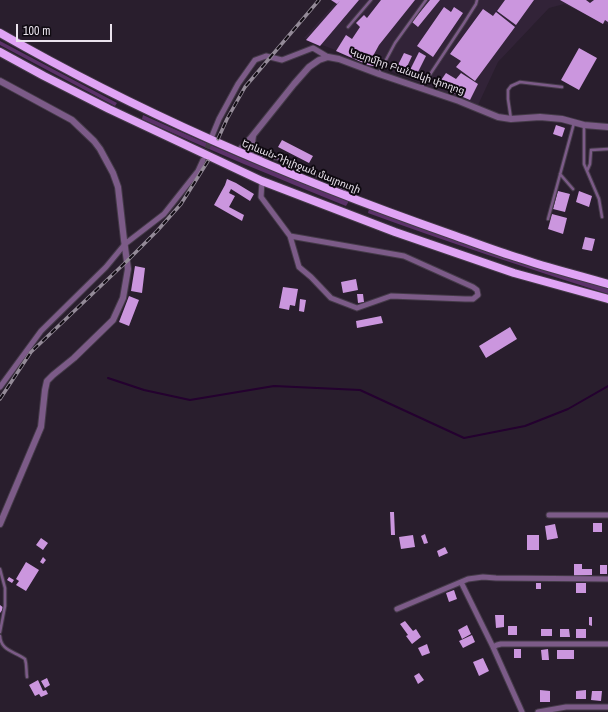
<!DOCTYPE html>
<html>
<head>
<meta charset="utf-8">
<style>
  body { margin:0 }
  #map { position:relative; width:608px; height:712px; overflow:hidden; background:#291e2d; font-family:"Archivo Narrow",sans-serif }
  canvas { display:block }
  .scale { position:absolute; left:16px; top:24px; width:96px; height:18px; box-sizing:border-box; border:2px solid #eae3ed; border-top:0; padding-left:5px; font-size:12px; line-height:14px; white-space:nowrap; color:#eae3ed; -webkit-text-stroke:3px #0f0a11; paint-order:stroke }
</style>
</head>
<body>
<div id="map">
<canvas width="608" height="712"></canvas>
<div class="scale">100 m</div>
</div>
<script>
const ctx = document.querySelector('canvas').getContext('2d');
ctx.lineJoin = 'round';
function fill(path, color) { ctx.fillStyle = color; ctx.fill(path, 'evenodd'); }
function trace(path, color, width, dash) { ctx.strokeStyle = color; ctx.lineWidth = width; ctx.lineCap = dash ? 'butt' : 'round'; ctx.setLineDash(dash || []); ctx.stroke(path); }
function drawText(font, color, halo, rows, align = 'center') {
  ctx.font = font + ' "Archivo Narrow","Noto Sans Armenian",sans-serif'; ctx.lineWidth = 4; ctx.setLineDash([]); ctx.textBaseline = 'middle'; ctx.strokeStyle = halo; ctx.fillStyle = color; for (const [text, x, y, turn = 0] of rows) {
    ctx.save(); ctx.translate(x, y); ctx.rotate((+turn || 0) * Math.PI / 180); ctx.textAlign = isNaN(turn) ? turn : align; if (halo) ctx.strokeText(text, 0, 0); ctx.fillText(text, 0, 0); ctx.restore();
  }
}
const built = new Path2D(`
  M338 0H608V25L564 4 549 8 498 62 478 105 304 38Z`);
const green = new Path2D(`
  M0 41 117 103 115 106 0 45Z
  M143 115C211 146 280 175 349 201L346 206C277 178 209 150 142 119Z
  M369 209 421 228 608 287V294C527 268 447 242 368 213Z`);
const stream = new Path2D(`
  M108 378 144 390 190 400 274 386 360 390 464 438 525 426 568 409 608 386`);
const building = new Path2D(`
  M331 0H359L320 46 306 40 340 1 337 4Z
  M381 0H415L379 45 373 56 378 64 373 66 368 65 336 51 346 35 352 39 360 27 356 23 364 15 367 18Z
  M430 0H440L418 27 412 22Z
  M505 0H534L516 25 497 11Z
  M560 0H586L590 3 594 0H608V22L605 20 603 24Z
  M444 7 451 12 454 7 463 13 433 57 417 46Z
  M483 9 493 16 496 12 515 27 475 81 456 67 461 61 450 54Z
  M579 48 597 58 579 90 561 80Z
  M419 52 426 56 416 76 409 72Z
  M404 53 412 56 405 71 397 67Z
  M446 73 456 79 461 73 478 84 470 100 437 86Z
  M556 125 565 128 562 137 553 134Z
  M282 140 313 156 309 163 278 147Z
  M227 179 236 183 254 194 250 201 231 189 229 193 235 196 229 207 244 215 242 221 214 205 225 185Z
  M558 191 570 194 565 212 553 209Z
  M579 191 592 196 589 207 576 202Z
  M552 214 567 218 563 234 548 229Z
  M585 237 595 239 592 251 582 249Z
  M135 266 145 268 142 293 131 291Z
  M356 279 358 290 343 293 341 282Z
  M283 287 298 289 295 306 290 305 289 310 279 308Z
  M357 294H363L364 302 358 303Z
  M129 296 139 300 129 326 119 322Z
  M300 299 306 300 304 312 299 311Z
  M381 316 383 323 357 328 356 321Z
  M510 327 517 339 486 358 479 346Z
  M390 512H394L395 535H391Z
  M593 523H602V532H593Z
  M555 524 558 538 547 540 545 526Z
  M425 534 428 543 424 544 421 536Z
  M413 535 415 547 401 549 399 537Z
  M527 535H539V550H527Z
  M41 538 48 543 43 550 36 545Z
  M445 547 448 553 439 557 437 551Z
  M43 557 46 560 43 564 40 562Z
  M26 562 39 570 26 591 16 585 19 581 16 579Z
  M574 564H582V569H592V575L574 576Z
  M600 565H607V574H600Z
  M9 577 14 580 12 583 7 580Z
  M536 583H541V589H536Z
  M576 583H586V593H576Z
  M454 590 457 599 449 602 446 593Z
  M0 605 4 608 0 613Z
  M495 615H504V627L496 628Z
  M589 617H592V626L589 625Z
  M405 621 413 631 416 629 421 637 412 644 406 636 408 635 400 624Z
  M467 625 471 634 462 639 458 630Z
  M508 626H517V635H508Z
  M541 629H552V636H541Z
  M560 629H569L570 637H560Z
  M576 629H586V638H576Z
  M472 635 475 642 463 648 459 641Z
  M427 644 430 653 422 656 418 648Z
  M514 649H521V658H514Z
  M548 649 549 660H542L541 650Z
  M557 650H574V659H557Z
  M483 658 489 671 479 676 473 662Z
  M419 673 424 680 418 684 414 676Z
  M47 678 50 685 45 688 41 681Z
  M38 680 43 691 46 690 48 694 41 697 39 694 35 696 29 685Z
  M540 690 550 691V702H540Z
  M586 690V699H576V691Z
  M592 691H602L601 701 591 700Z`);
const minorTunnel = new Path2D(`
  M204 155 212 137`);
const service = new Path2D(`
  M348 27 371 0
  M379 73 395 43 426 0
  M421 88 464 23 476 4 477 0
  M511 119 508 99V90L511 86 520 82 562 87
  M584 125V164L599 199 602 217
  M258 155 285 160 345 189 348 194
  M587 171 590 164 591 150 608 149
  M560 174 573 189
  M548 219 574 123
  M0 569 5 588V606L0 632
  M0 636C1 651 14 651 25 659 27 665 26 670 27 677`);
const minor = new Path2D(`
  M212 136 219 119 238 84 255 60 266 56 282 60 313 48 328 57
  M262 181 261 197 290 236 404 256 473 287 477 290 478 295 473 299H465L391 296 357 308 331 298 311 277 299 267 290 236
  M0 387 41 331 106 267 125 244 164 214 198 171 203 160
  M549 515H608
  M461 582 493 647 522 712
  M397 609 468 579 483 577 496 578 608 579
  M493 647 497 645 501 644H608
  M538 712 566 707H608`);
const tertiary = new Path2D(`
  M0 81 72 120 94 141 100 149 113 173 118 187 124 240 128 269 123 298 113 320 74 358 53 375 47 381 45 390 41 427 0 524
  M253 136C251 146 252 154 260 160
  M238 152 250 139 294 84 309 67 319 60 328 57 339 59 379 74 459 101 498 117 511 119 540 117 562 119 584 125 608 127`);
const trunk = new Path2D(`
  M0 33C143 115 295 180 450 234 473 242 496 251 519 258 548 268 578 275 608 284
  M0 52 44 76 109 109 262 181 395 232 514 273 608 299`);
const rail = new Path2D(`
  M218 139 227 119 245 87 319 0
  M0 399 31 352 127 261 157 231 181 204 208 161`);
const streetNames = [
  ["Կարմիր Բանակի փողոց",407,72,19],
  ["Երևան-Դիլիջան մայրուղի",301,167,22]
];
fill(built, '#322338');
fill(green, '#5b3169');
trace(stream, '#24012f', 2);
fill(building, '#cb96de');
trace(minorTunnel, '#463c4a', 5, [5, 2.5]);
trace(service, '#443a48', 4.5);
trace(minor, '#443a48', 7);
trace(tertiary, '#443a48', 8);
trace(trunk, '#443a48', 10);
trace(service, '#7c5b88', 2.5);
trace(minor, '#7c5b88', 5);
trace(tertiary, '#7c5b88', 6);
trace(trunk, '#e0a4f5', 8);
trace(rail, '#948b98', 3.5);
trace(rail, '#0f0a11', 2, [6]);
drawText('10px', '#eae3ed', '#0f0a11', streetNames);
</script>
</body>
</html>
